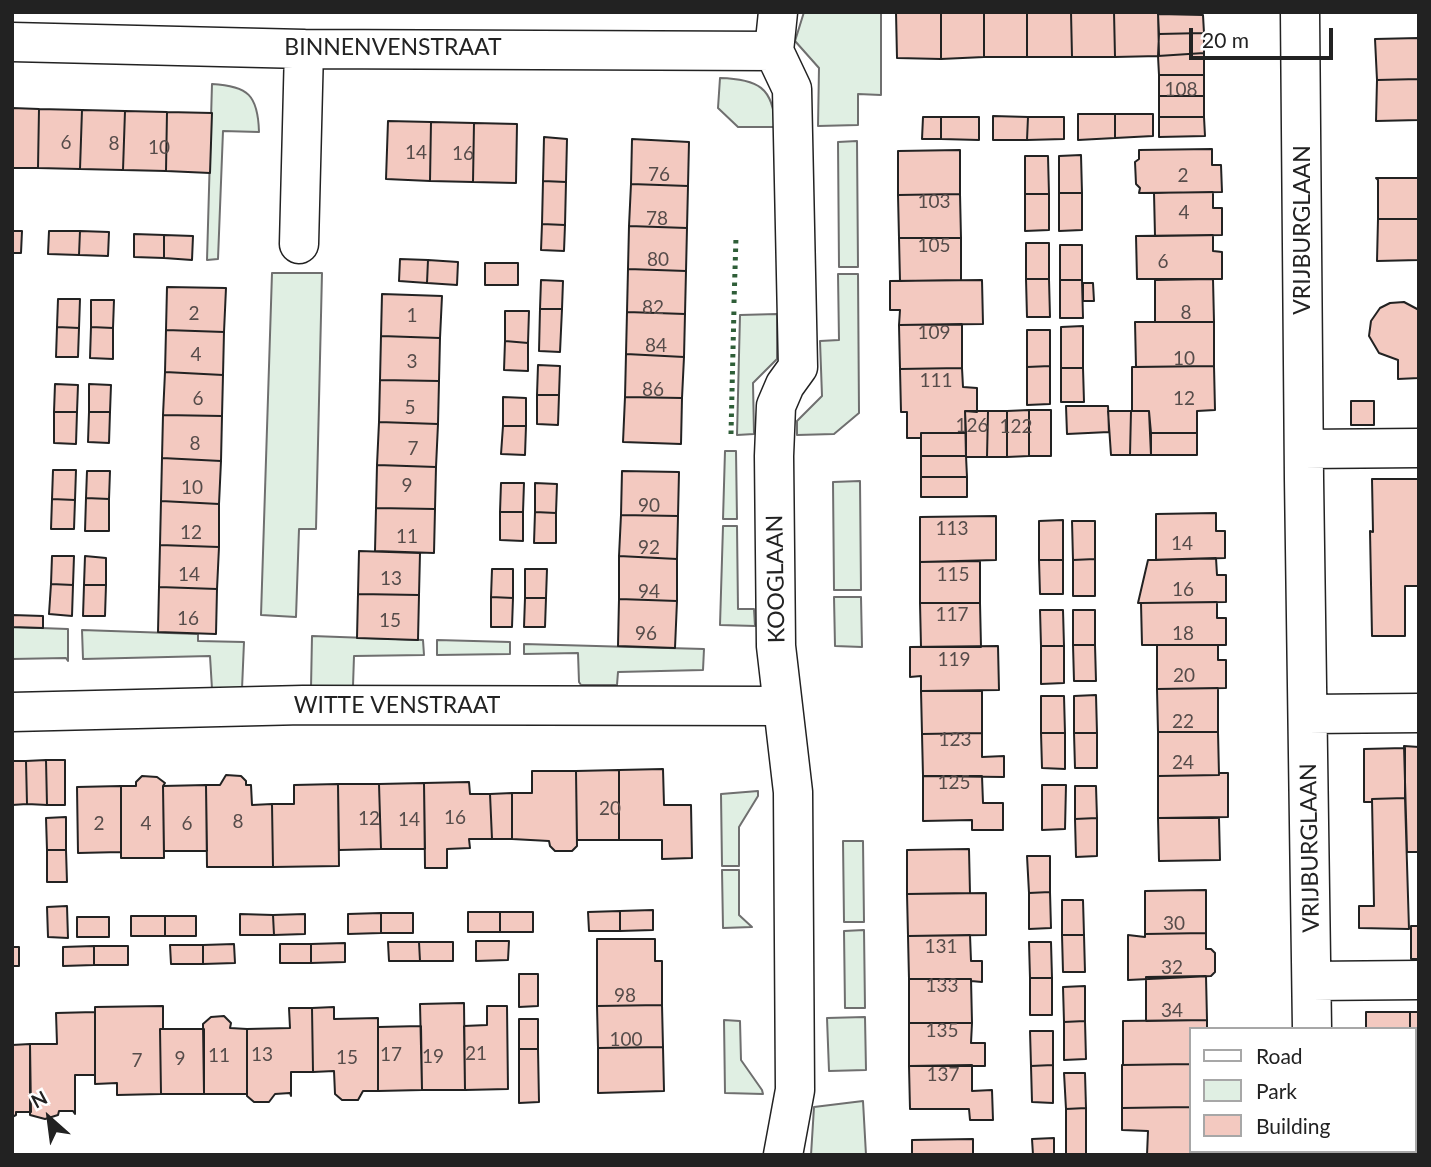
<!DOCTYPE html>
<html>
<head>
<meta charset="utf-8">
<style>
  body { margin:0 }
  #map { position:relative; width:1431px; height:1167px; overflow:hidden; background:#fff; font-family:Lato,sans-serif }
  canvas { display:block }
  .frame { position:absolute; inset:0; border:14px solid #222; pointer-events:none }
  .legend { position:absolute; left:1189px; top:1027px; width:228px; height:126px; box-sizing:border-box; background:#fff; border:2px solid #a7a7a7; margin:0; padding:9px 12px; list-style:none; font-size:21px; color:#222 }
  .legend li { display:flex; align-items:center; gap:14px; height:35px }
  .legend b { width:35px; border:2px solid #a7a7a7 }
  .north { position:absolute; left:14px; top:1083px; width:70px; height:70px; -webkit-text-stroke:5px #fff; paint-order:stroke; rotate:332deg; font-size:19px; font-weight:700; line-height:28px; text-align:center; color:#222 }
  .north::after { content:''; display:block; margin:auto; width:24px; height:32px; background:#222; clip-path:polygon(50% 0,100% 100%,50% 72%,0 100%) }
  .scale { position:absolute; left:1189px; top:28px; width:144px; height:32px; box-sizing:border-box; border:4px solid #222; border-top:0; padding-left:9px; font-size:21px; line-height:24px; white-space:nowrap; color:#222; -webkit-text-stroke:5px #fff; paint-order:stroke }
</style>
</head>
<body>
<div id="map">
<canvas width="1431" height="1167"></canvas>
<div class="frame"></div>
<ul class="legend">
<li><b style="height:9px;background:#fff"></b>Road</li>
<li><b style="height:19px;background:#e0efe3"></b>Park</li>
<li><b style="height:19px;background:#f3c9c0"></b>Building</li>
</ul>
<div class="north">N</div>
<div class="scale">20 m</div>
</div>
<script>
const ctx = document.querySelector('canvas').getContext('2d');
ctx.lineJoin = 'round';
function fill(path, color) { ctx.fillStyle = color; ctx.fill(path, 'evenodd'); }
function trace(path, color, width, dash) { ctx.strokeStyle = color; ctx.lineWidth = width; ctx.lineCap = dash ? 'butt' : 'round'; ctx.setLineDash(dash || []); ctx.stroke(path); }
function drawText(font, color, halo, rows, align = 'center') {
  ctx.font = font + ' Lato,sans-serif'; ctx.lineWidth = 5; ctx.setLineDash([]); ctx.textBaseline = 'middle'; ctx.strokeStyle = halo; ctx.fillStyle = color; for (const [text, x, y, turn = 0] of rows) {
    ctx.save(); ctx.translate(x, y); ctx.rotate((+turn || 0) * Math.PI / 180); ctx.textAlign = isNaN(turn) ? turn : align; if (halo) ctx.strokeText(text, 0, 0); ctx.fillText(text, 0, 0); ctx.restore();
  }
}
const green = new Path2D(`
  M804 12H881V95L858 94V125L818 126 819 68 795 41Z
  M720 78C757 79 774 87 775 127H738L718 108Z
  M212 84C248 86 258 95 259 132L223 131 218 259 207 260Z
  M857 141 858 267H839L838 142Z
  M272 273H322L316 529H299L296 617 261 615Z
  M838 274H858L859 413 834 434 797 435V421L822 396 820 341 839 340Z
  M777 314V359L753 383 754 434 737 435 740 315Z
  M725 451H736L737 519H723Z
  M860 481 861 590H834L833 482Z
  M723 526H737L738 609H754L755 626 720 625Z
  M834 597H861L862 647 835 646Z
  M12 627 68 629V661L66 658 12 659Z
  M82 630 198 634V641L244 642 242 689H212L210 656 83 659Z
  M312 636 423 640 424 655 354 656 353 686 311 688Z
  M437 640 510 642V654L437 655Z
  M524 644 704 649 703 670 618 672 617 685H581L579 682 578 653 524 654Z
  M758 791V796L739 827V866H722L721 794Z
  M843 841H863L864 922H844Z
  M722 870H739V915L752 927 723 928Z
  M864 930 865 1008H845L844 931Z
  M865 1017 866 1070 829 1071 827 1018Z
  M724 1020 740 1021 741 1060 762 1090 763 1094 725 1093Z
  M863 1101 866 1155H811L814 1107Z`);
const building = new Path2D(`
  M896 12H941V59L897 58Z
  M941 12H984V57L941 59Z
  M984 12H1027V57H984Z
  M1027 12H1071L1072 57H1027Z
  M1071 12H1114L1115 57H1072Z
  M1114 12H1158L1159 56 1115 57Z
  M1158 14 1203 15 1204 33 1159 34Z
  M1204 33V53L1158 56 1159 34Z
  M1419 38V79L1377 80 1375 39Z
  M1204 53V75H1159L1158 56Z
  M1159 75H1204V96H1159Z
  M1419 79V120L1376 121 1377 80Z
  M1159 96H1204V117H1159Z
  M12 108 39 109 38 168H12Z
  M39 109 82 110 80 169 38 168Z
  M82 110 125 111 123 170 80 169Z
  M125 111 167 112 166 171 123 170Z
  M167 112 212 113 210 173 166 171Z
  M1078 114H1115V138L1078 140Z
  M1115 114H1153V136L1115 138Z
  M993 116 1028 117 1027 140H993Z
  M923 117H941V139H922Z
  M941 117H979V140L941 139Z
  M1028 117H1064V139L1027 140Z
  M1159 117H1204L1205 136 1159 137Z
  M388 121 431 122 430 181 386 179Z
  M431 122 474 123 473 182 430 181Z
  M474 123 517 124 516 183 473 182Z
  M544 137 567 139 566 182 543 181Z
  M632 139 689 142 688 186 631 184Z
  M1212 149V165H1221L1222 192 1139 193 1140 188 1136 184 1135 162 1139 159V150Z
  M960 150V194L898 195V151Z
  M1081 155 1082 193H1059V156Z
  M1025 156H1048L1049 194H1025Z
  M1376 178H1419V219H1378V180Z
  M543 181 566 182 565 225 542 224Z
  M631 184 688 186 687 228 629 226Z
  M1213 192V208H1222V235L1155 236 1154 193Z
  M1059 193H1082V230L1059 231Z
  M960 194 961 238H899L898 195Z
  M1025 194H1049V230L1025 231Z
  M1378 219H1419V260L1377 261Z
  M542 224 565 225 564 251 541 250Z
  M629 226 687 228 686 271 628 269Z
  M12 231H22L21 253H12Z
  M49 231H80L79 255 48 254Z
  M80 231 109 232 108 256 79 255Z
  M134 234 164 235V258L134 257Z
  M164 235 193 236 192 260 164 258Z
  M1213 235V251L1222 252V279H1137L1136 236Z
  M899 238H961V280L900 281Z
  M1026 243H1049V279H1026Z
  M1060 245H1082V280H1060Z
  M400 259 428 260 427 283 399 281Z
  M428 260 458 262 457 285 427 283Z
  M485 263H518V285H485Z
  M628 269 686 271 685 314 627 312Z
  M1026 279H1049L1050 317H1027Z
  M1213 279 1214 322H1155V280Z
  M541 280 563 281 562 309H540Z
  M982 280 983 324 899 325 900 310H890V281Z
  M1060 280H1082L1083 318H1060Z
  M1083 283H1093L1094 301H1083Z
  M167 287 226 288 224 332 166 330Z
  M382 294 442 296 440 338 381 336Z
  M58 299H80L79 328 57 327Z
  M91 300H114L113 328 91 327Z
  M1404 302 1419 310V378L1398 379V360L1379 353 1369 336 1371 321 1380 308 1390 303Z
  M540 309H562L560 352 539 351Z
  M505 311H529L528 343 505 341Z
  M627 312 685 314 684 357 626 354Z
  M1135 322H1214V366L1136 367Z
  M962 324V368L900 369 899 325Z
  M1083 326V368H1061V327Z
  M57 327 79 328 78 357H56Z
  M91 327 113 328V359L90 358Z
  M166 330 224 332 223 375 165 372Z
  M1027 330H1050V366L1027 367Z
  M381 336 440 338 439 381 380 380Z
  M505 341 528 343V371L504 370Z
  M626 354 684 357 682 398 625 397Z
  M538 365 560 366 559 395H537Z
  M1050 366V404L1027 405V367Z
  M1214 366 1215 410 1197 411V433H1151L1149 411H1132V367Z
  M962 368 963 387 977 388V412L965 411 966 433H921V438H907V412H901L900 369Z
  M1061 368H1083L1084 402H1061Z
  M165 372 223 375 222 416 163 415Z
  M380 380 439 381 438 424 379 422Z
  M55 384 78 385 77 412H54Z
  M89 384 111 385 110 412H89Z
  M537 395H559L558 425 537 424Z
  M503 397 526 398V426H503Z
  M625 397 682 398 681 444 623 442Z
  M1351 401H1374V425H1351Z
  M1066 406H1108L1109 432 1067 434Z
  M1029 410H1051V456H1029Z
  M1029 410V456L1007 457V411Z
  M965 411H988L987 457H966Z
  M988 411H1007V457H987Z
  M1108 411H1131L1130 455H1111Z
  M1131 411H1149L1151 455H1130Z
  M54 412H77L76 444 54 443Z
  M89 412H110L109 443 88 442Z
  M163 415 222 416 221 461 162 458Z
  M379 422 438 424 436 467 377 465Z
  M503 426H526L525 455 501 454Z
  M921 433H966V456H921Z
  M1151 433H1197V455H1151Z
  M921 456H966L967 477H921Z
  M162 458 221 461 219 504 161 501Z
  M377 465 436 467 435 509 376 508Z
  M53 470H76L75 500 52 499Z
  M87 471H110L109 499 86 498Z
  M622 471 679 472 678 516 621 515Z
  M921 477H967V497H921Z
  M1372 479H1419V586H1405V636H1372L1370 531 1373 532Z
  M501 483H524L523 512H500Z
  M535 483 557 484 556 513 535 512Z
  M86 498 109 499V531H85Z
  M52 499 75 500 74 529H51Z
  M161 501 219 504V547L160 545Z
  M376 508 435 509 434 553 375 551Z
  M500 512H523V541L500 540Z
  M535 512 556 513V543H534Z
  M1216 513V531H1225V558L1156 560V514Z
  M621 515 678 516 677 559 619 556Z
  M996 516V560L920 562V517Z
  M1063 520V560H1039V521Z
  M1072 521H1095V559L1073 560Z
  M160 545 219 547 217 589 159 587Z
  M359 551 420 553 419 595 358 594Z
  M52 556H74L73 585 51 584Z
  M85 556 106 558V585H84Z
  M619 556 677 559V601L619 599Z
  M1216 558 1217 575H1226V602L1138 603 1148 560Z
  M1095 559V596H1073V560Z
  M1039 560H1063V594H1040Z
  M980 561V603H920V562Z
  M492 569H513V598L491 597Z
  M525 569H547L546 598H525Z
  M51 584 73 585 72 616 49 614Z
  M84 585H106L105 616H83Z
  M159 587 217 589 216 634 158 632Z
  M358 594 419 595 418 640 357 638Z
  M491 597 513 598 512 627H491Z
  M525 598H546L545 627H524Z
  M619 599 677 601 675 648 618 646Z
  M1217 602V618H1226V645H1142L1141 603Z
  M920 603H980L981 647H921Z
  M1040 610H1063L1064 646H1041Z
  M1073 610H1095V645H1073Z
  M12 615 43 616V628L12 627Z
  M1073 645H1095L1096 681H1074Z
  M1157 645H1218V660H1226V688L1157 689Z
  M998 646 999 690 921 691V676L910 677V647Z
  M1041 646H1064V683L1041 684Z
  M1218 688V732H1158L1157 689Z
  M921 691H982V733L922 734Z
  M1096 695 1097 733H1074V696Z
  M1041 696H1064L1065 733H1041Z
  M1158 732H1218L1219 775 1158 776Z
  M982 733V757L1004 756V777L923 776 922 734Z
  M1041 733H1065V769L1042 768Z
  M1074 733H1097V768H1075Z
  M1404 746 1419 747V852H1407Z
  M1405 748V798L1372 799V802H1364V749Z
  M46 760H65V805H47Z
  M46 760 47 805 27 804 26 761Z
  M12 761H26L27 804 12 805Z
  M663 769 664 805H691L692 858 662 859V840H619V770Z
  M619 770V840H577L576 771Z
  M532 771H576L577 846 572 851H555L550 846 549 841 512 839V793H532Z
  M1219 773H1228V817L1158 818V776L1219 775Z
  M226 775 241 776 246 781V785H251L252 805 272 804 273 867H207L206 785H220Z
  M142 776 157 777 165 783 163 786 164 858H121V786H136V782Z
  M923 776H982L983 803H1003V830H972V820L923 821Z
  M469 782 470 794H490L492 839H469L470 848 447 849V868H425L424 783Z
  M424 783 425 849H381L379 784Z
  M338 784H379L381 849 339 850Z
  M338 784 339 866 273 867 272 804H294V785Z
  M206 785 207 851H164L163 786Z
  M1042 785H1066L1065 829 1042 830Z
  M121 786V852L78 853 77 787Z
  M1075 786H1096L1097 818 1075 819Z
  M512 793V839H492L490 794Z
  M1405 798 1409 929 1359 928V906H1374L1372 799Z
  M66 817V850H47L46 818Z
  M1097 818V856L1076 857 1075 819Z
  M1158 818H1219L1220 860 1159 861Z
  M969 849 970 893 907 894V850Z
  M47 850H66L67 882H47Z
  M1027 856H1050V892L1029 893Z
  M1206 890V933L1145 934V891Z
  M1050 892 1051 928 1029 929V893Z
  M986 893V935L908 936 907 894Z
  M1062 900H1083L1084 935H1062Z
  M67 906 68 938 48 937 47 907Z
  M653 910V930L620 931V911Z
  M620 911V931H589L588 912Z
  M468 912H500V932H468Z
  M500 912H533V932H500Z
  M381 913V933L348 934V914Z
  M381 913H413V933H381Z
  M240 914 273 915 274 935H240Z
  M305 914V934L274 935 273 915Z
  M131 916H165V936H131Z
  M165 916H196V936H165Z
  M77 917H109V937H77Z
  M1411 926H1419V959H1411Z
  M1206 933V949H1211L1215 953V972L1211 976 1128 980V935L1145 937V934Z
  M970 935 971 961H982V982L971 981V979H909L908 936Z
  M1062 935H1084L1085 972H1063Z
  M597 939H655V961H662V1005L597 1006Z
  M476 941H509L508 960 476 961Z
  M388 942H419L420 961H389Z
  M419 942H453V961H420Z
  M1029 942H1051L1052 978H1030Z
  M345 943V962L311 963V944Z
  M234 944 235 963 203 964V945Z
  M280 944H311V963H280Z
  M170 945H203V964H171Z
  M94 946V965L63 966V947Z
  M94 946H128V965H94Z
  M12 947H19V966H12Z
  M519 974H538V1006L519 1007Z
  M1206 976 1207 1020 1146 1021V977Z
  M1030 978H1052V1015H1030Z
  M909 979H971L972 1023H909Z
  M1085 986V1021L1064 1022 1063 987Z
  M464 1003 465 1090H422L420 1004Z
  M662 1005 663 1047 598 1048 597 1006Z
  M163 1006V1029H160L161 1094 117 1095V1083L95 1084V1007Z
  M487 1006H507L508 1089 465 1090 464 1026 487 1025Z
  M334 1007V1019L378 1018V1091H363L358 1100H342L335 1094 334 1071 313 1072 312 1008Z
  M289 1008H312L313 1072H291V1096L290 1093 275 1094 269 1102H254L247 1096V1029L290 1028Z
  M95 1012V1075H75V1114L73 1111H59L58 1115 45 1119 30 1115V1044H57L56 1013Z
  M1366 1012H1410V1029H1366Z
  M1410 1012H1419V1119H1415V1029H1410Z
  M224 1016 231 1023 230 1028 247 1029V1094H204L203 1024 211 1017Z
  M519 1019H538V1049H519Z
  M1207 1020V1029H1191V1064L1123 1065V1021Z
  M1085 1021 1086 1059 1064 1060V1022Z
  M909 1023H972L971 1043H985V1066H909Z
  M421 1026 422 1090 378 1091V1027Z
  M160 1029H204V1094H161Z
  M1030 1031H1053V1065L1031 1066Z
  M30 1044 31 1112H16V1115L12 1117V1045Z
  M663 1047 664 1091 598 1093V1048Z
  M519 1049H538L539 1102 519 1103Z
  M1191 1064V1107L1122 1108V1065Z
  M972 1065V1091L992 1090 993 1120H970L969 1109H910L909 1066Z
  M1053 1065V1103L1032 1102 1031 1066Z
  M1064 1073H1085L1086 1108 1066 1109Z
  M1191 1107V1151H1202V1155H1147L1148 1131 1122 1130V1108Z
  M1086 1108V1155H1066V1109Z
  M1054 1138V1155H1033L1032 1139Z
  M973 1139V1155H912V1140Z`);
const street = new Path2D(`
  M778 12 774 51 792 89 798 367 785 385 776 406 774 456 776 646 793 792 795 1090 783 1155
  M1300 12 1304 479 1312 1029
  M12 42 304 49 774 51
  M299 244 304 49
  M1304 449 1419 448
  M12 712 303 705 782 706
  M1308 714 1419 713
  M1312 981 1419 980
  M1312 1155V1151`);
const hedge = new Path2D(`
  M734 303 736 237
  M731 434 734 308`);
const numberNames = [
  ["108",1181,90],
  ["6",66,143],
  ["8",114,144],
  ["10",159,148],
  ["14",416,153],
  ["16",463,154],
  ["76",659,175],
  ["2",1183,176],
  ["103",934,202],
  ["4",1184,213],
  ["78",657,219],
  ["105",934,246],
  ["80",658,260],
  ["6",1163,262],
  ["82",653,308],
  ["8",1186,313],
  ["2",194,314],
  ["1",412,316],
  ["109",934,333],
  ["84",656,346],
  ["4",196,355],
  ["10",1184,359],
  ["3",412,362],
  ["111",936,381],
  ["86",653,390],
  ["6",198,399],
  ["12",1184,399],
  ["5",410,408],
  ["126",972,426],
  ["122",1016,427],
  ["8",195,444],
  ["7",413,449],
  ["9",407,486],
  ["10",192,488],
  ["90",649,506],
  ["113",952,529],
  ["12",191,533],
  ["11",407,537],
  ["14",1182,544],
  ["92",649,548],
  ["14",189,575],
  ["115",953,575],
  ["13",391,579],
  ["16",1183,590],
  ["94",649,592],
  ["117",952,615],
  ["16",188,619],
  ["15",390,621],
  ["96",646,634],
  ["18",1183,634],
  ["119",954,660],
  ["20",1184,676],
  ["22",1183,722],
  ["123",955,740],
  ["24",1183,763],
  ["125",954,783],
  ["20",610,809],
  ["16",455,818],
  ["12",369,819],
  ["14",409,820],
  ["8",238,822],
  ["2",99,824],
  ["4",146,824],
  ["6",187,824],
  ["30",1174,924],
  ["131",941,947],
  ["32",1172,968],
  ["133",942,986],
  ["98",625,996],
  ["34",1172,1011],
  ["135",942,1031],
  ["100",626,1040],
  ["21",476,1054],
  ["13",262,1055],
  ["17",391,1055],
  ["11",219,1056],
  ["19",433,1057],
  ["15",347,1058],
  ["9",180,1059],
  ["7",137,1061],
  ["137",943,1075]
];
const streetNames = [
  ["BINNENVENSTRAAT",393,48],
  ["VRIJBURGLAAN",1303,230,-90],
  ["KOOGLAAN",776,579,-91],
  ["WITTE VENSTRAAT",397,706],
  ["VRIJBURGLAAN",1310,848,-91]
];
fill(green, '#e0efe3');
trace(green, '#6f6f6f', 2);
fill(building, '#f3c9c0');
trace(building, '#222', 2);
trace(street, '#222', 41);
trace(street, '#fff', 38);
trace(hedge, '#2f5e38', 5, [3.5, 5]);
drawText('19px', '#564c4a', null, numberNames);
drawText('23px', '#222', '#fff', streetNames);
</script>
</body>
</html>
